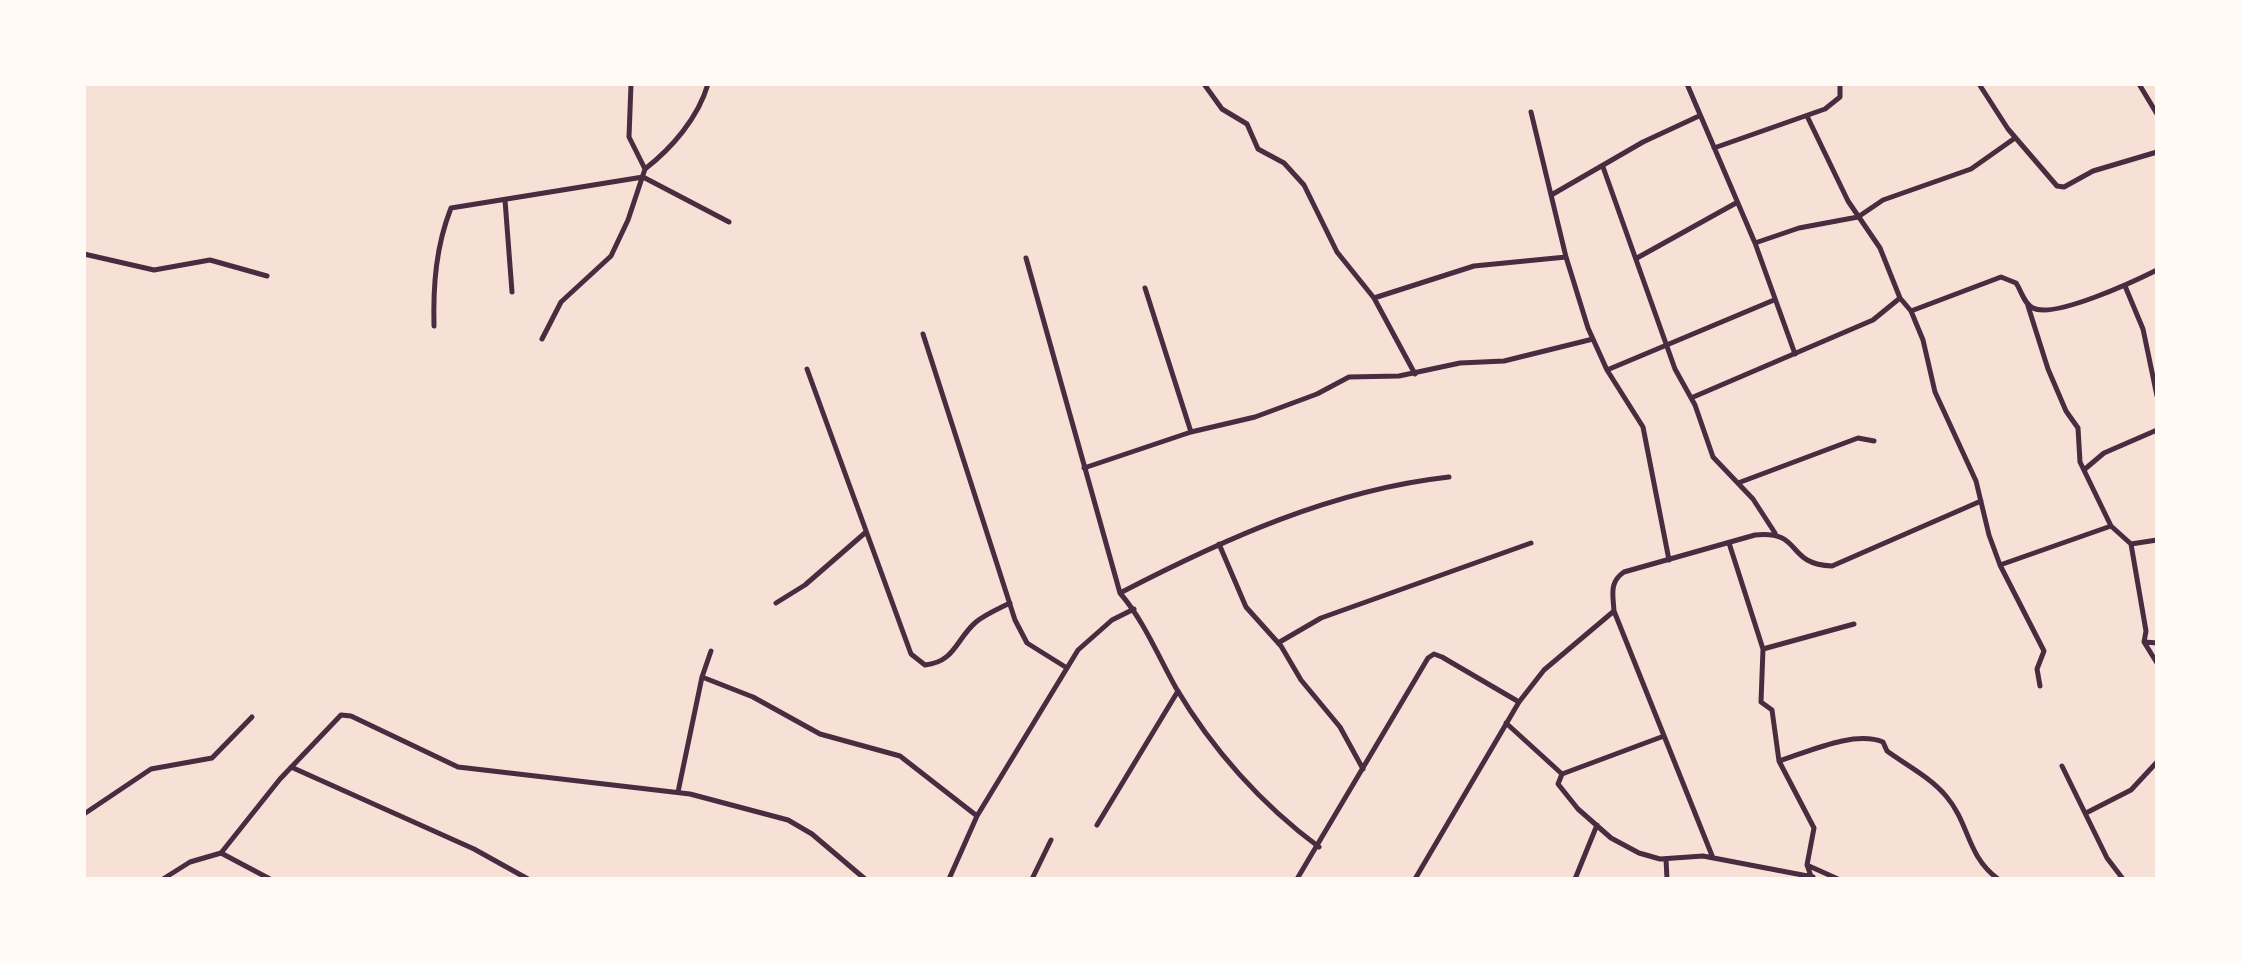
<!DOCTYPE html>
<html>
<head>
<meta charset="utf-8">
<style>
  body { margin:0 }
  #map { position:relative; width:2241px; height:963px; overflow:hidden; background:#f7e1d7; font-family:Commissioner,sans-serif }
  canvas { display:block }
  .frame { position:absolute; inset:0; border:86px solid #fffaf5; pointer-events:none }
</style>
</head>
<body>
<div id="map">
<canvas width="2241" height="963"></canvas>
<div class="frame"></div>
</div>
<script>
const ctx = document.querySelector('canvas').getContext('2d');
ctx.lineJoin = 'round';
function trace(path, color, width, dash) { ctx.strokeStyle = color; ctx.lineWidth = width; ctx.lineCap = dash ? 'butt' : 'round'; ctx.setLineDash(dash || []); ctx.stroke(path); }
const minor = new Path2D(`
  M1204 84 1222 109 1247 124 1258 149 1284 163 1304 185 1337 252 1374 298 1415 374
  M1687 84 1755 243 1795 354
  M1979 84 2008 129 2057 186 2064 187 2093 171 2157 152
  M2139 84 2157 114
  M1531 112 1566 257 1588 328 1607 370 1643 427 1669 560
  M1807 116 1848 201 1880 248 1900 298 1911 311 1923 340 1935 392 1976 481 1989 535 2000 565 2111 526
  M1714 148 1825 109 1840 97V84
  M1603 167 1675 369 1695 405 1713 457 1753 499 1775 533
  M645 169C672 148 698 118 708 84
  M1553 194 1643 142 1699 116
  M505 200 512 292
  M1755 243 1799 228 1858 217 1883 200 1971 169 2015 138
  M84 254 154 270 210 260 267 276
  M1026 258 1120 593C1144 621 1158 656 1176 688 1212 749 1262 805 1319 847
  M1637 258 1736 203
  M2125 286 2143 329 2157 396
  M1145 288 1191 432
  M1374 298 1474 266 1566 257
  M2028 306 2048 369 2066 411 2078 428 2080 462 2111 526 2131 544 2146 631 2144 642 2157 663
  M1911 311 2001 277 2016 283C2021 290 2024 304 2033 308 2054 319 2135 281 2157 270
  M434 326C433 285 436 246 451 208L643 177 729 222
  M923 334 1015 620 1027 643 1067 668
  M542 339 561 302 611 256 628 220 645 169 629 137 631 84
  M807 369 911 654 925 665C955 662 956 639 976 622 986 614 998 609 1010 603
  M1607 370 1774 300
  M1691 398 1873 320 1900 298
  M1084 468 1191 432 1255 417 1317 394 1349 377 1399 376 1460 363 1504 361 1593 339
  M2085 469 2104 453 2157 430
  M1738 483 1858 438 1874 441
  M1729 543 1763 649 1761 702 1772 710 1779 761 1814 828 1807 865 1812 879
  M1219 544 1246 607 1281 646 1301 680 1340 727 1363 769
  M2131 544 2157 540
  M2000 565 2044 651 2037 669 2040 686
  M1120 593C1224 539 1332 490 1449 477
  M776 603 805 585 866 532
  M2145 642 2157 643
  M1278 643 1321 618 1531 543
  M1763 649 1854 624
  M702 677 753 697 820 734 900 756 977 816
  M1506 723 1562 774
  M1779 761C1808 752 1854 730 1883 742L1887 751C1906 765 1930 777 1946 796 1970 824 1966 855 1998 879
  M2062 766 2107 858 2123 879
  M291 767 474 849 528 879
  M1562 774 1558 784 1578 809 1611 838 1639 853 1660 859 1703 856 1813 877
  M1562 774 1664 736
  M678 792 702 677 711 651
  M2086 813 2131 790 2157 762
  M84 814 151 769 212 758 252 717
  M1097 825 1178 691
  M221 853 270 879
  M1713 858 1614 611C1613 595 1609 582 1624 572L1755 535C1804 530 1784 564 1832 566L1981 501
  M1666 859 1667 879
  M1809 866 1838 879
  M163 879 190 862 221 853 280 779 341 715 351 716 458 767 690 794 788 820 812 834 865 879
  M949 879 977 816 1078 650 1112 620 1134 609
  M1032 879 1051 840
  M1297 879 1428 658 1434 654 1442 657 1519 702
  M1415 879 1519 702 1544 670 1614 611
  M1575 879 1597 825`);
trace(minor, '#4a2c40', 5);
</script>
</body>
</html>
